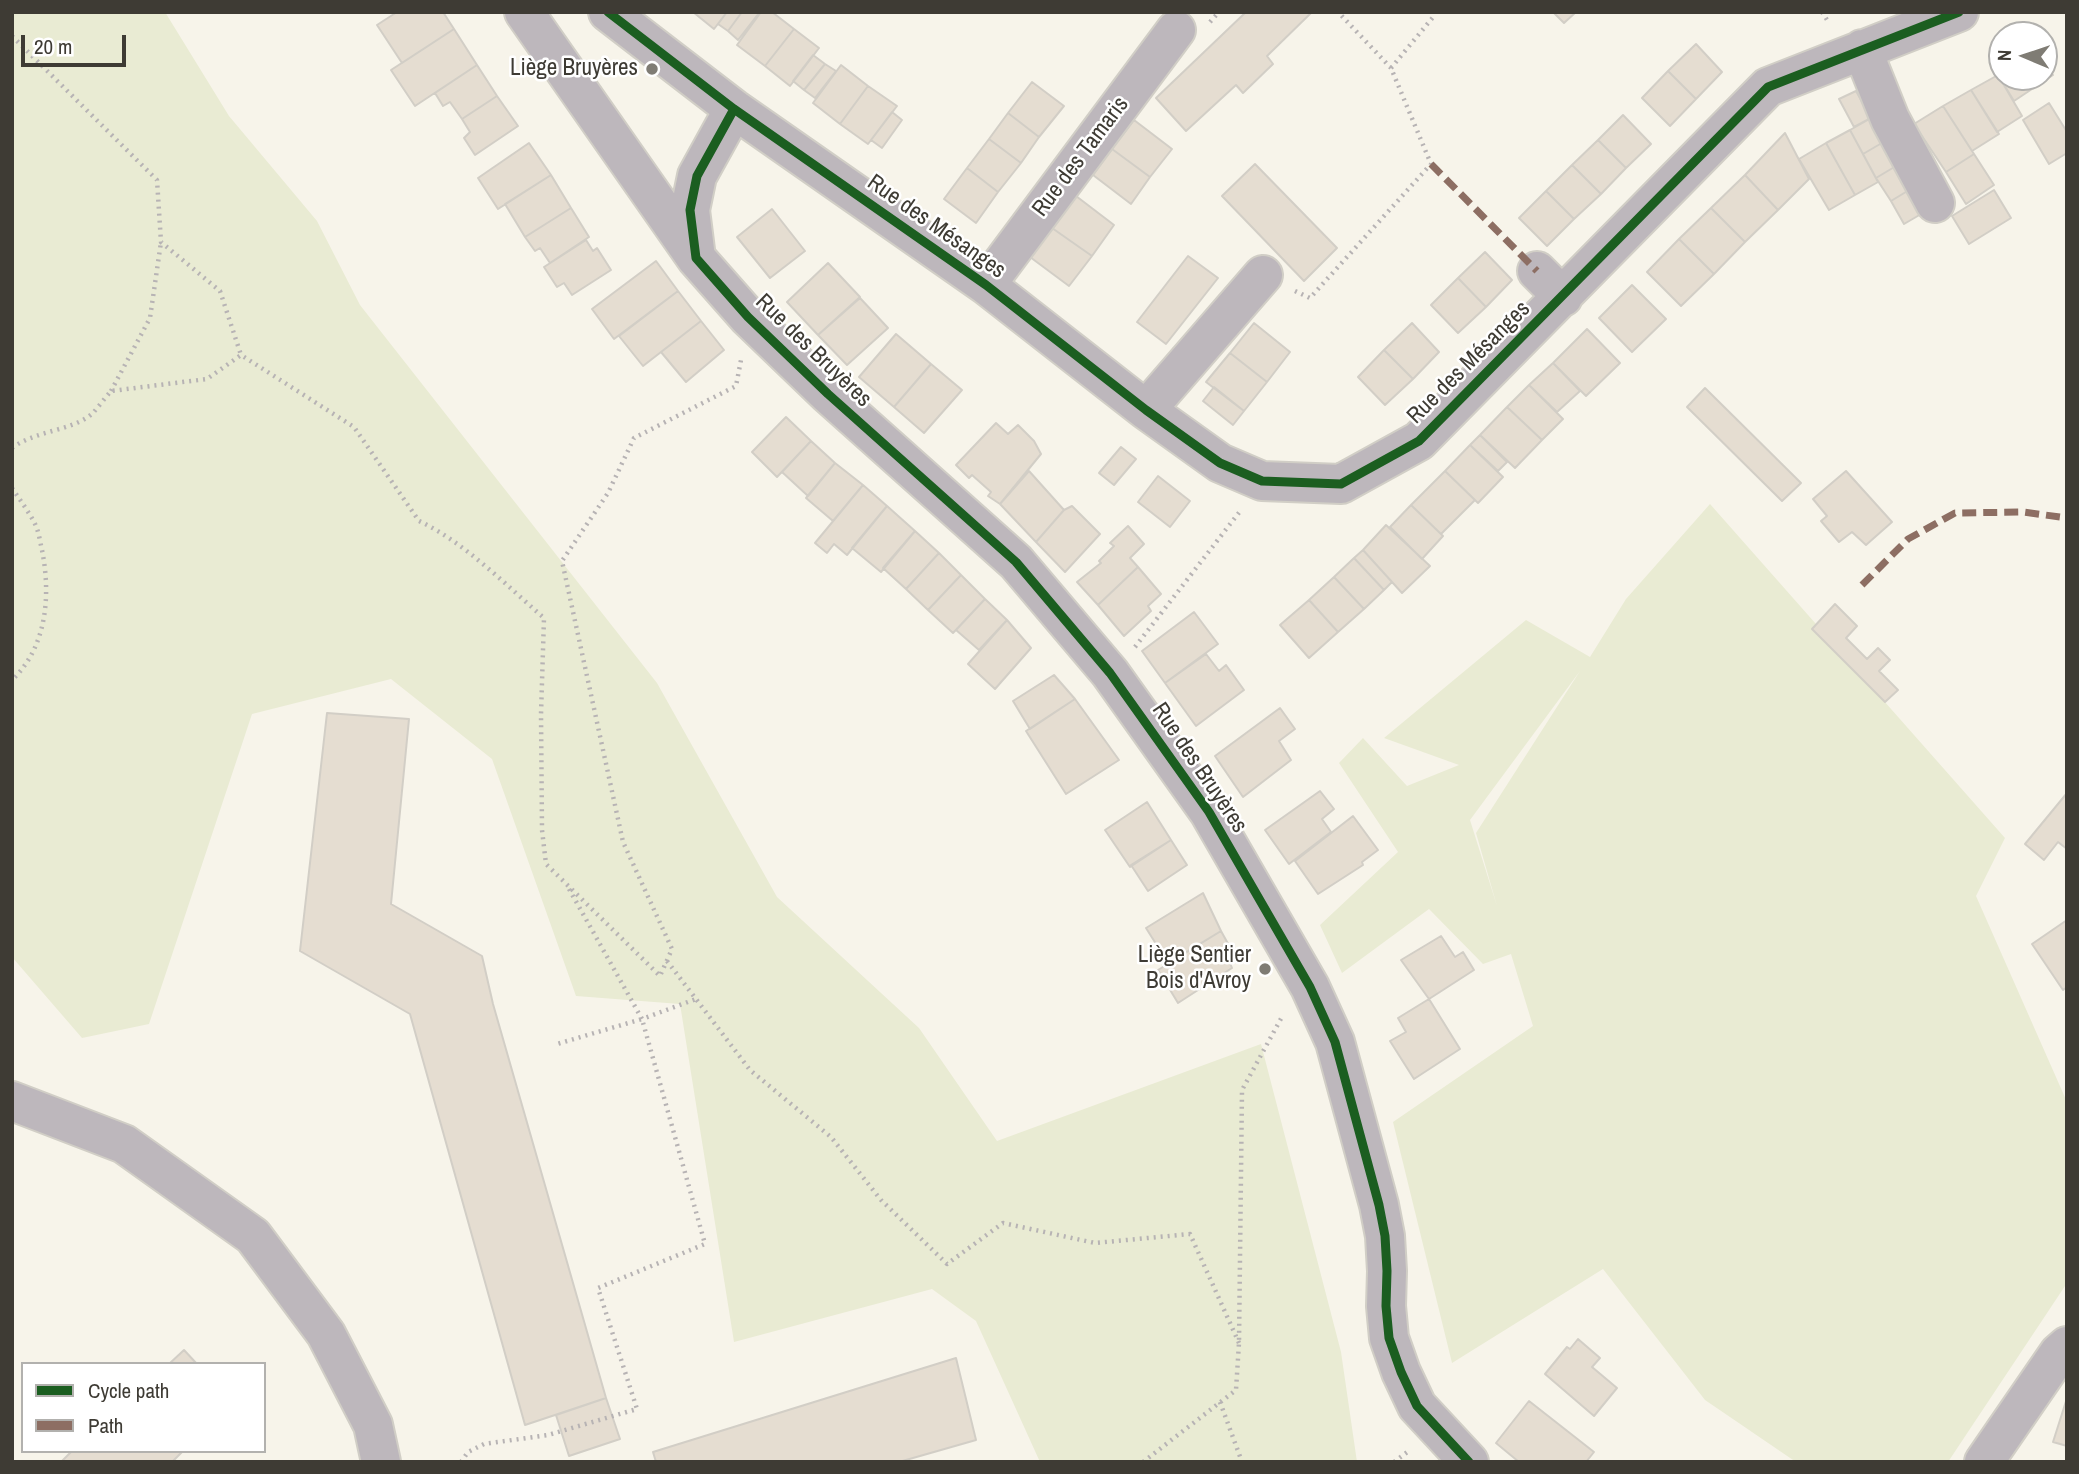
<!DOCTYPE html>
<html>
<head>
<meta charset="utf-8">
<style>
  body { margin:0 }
  #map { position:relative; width:2079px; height:1474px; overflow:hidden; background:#f7f4ea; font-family:"Archivo Narrow",sans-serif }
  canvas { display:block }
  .frame { position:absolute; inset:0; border:14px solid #3e3b34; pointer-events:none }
  .legend { position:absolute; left:21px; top:1362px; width:245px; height:91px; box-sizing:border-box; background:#fff; border:2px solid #b2b1ae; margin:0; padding:9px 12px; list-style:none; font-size:21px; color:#3e3b34 }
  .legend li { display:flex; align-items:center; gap:14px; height:35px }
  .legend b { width:35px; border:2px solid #b2b1ae }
  .north { position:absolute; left:1988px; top:21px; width:70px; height:70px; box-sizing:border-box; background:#fff; border:2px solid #b2b1ae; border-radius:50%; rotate:272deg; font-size:19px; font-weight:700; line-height:28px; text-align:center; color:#3e3b34 }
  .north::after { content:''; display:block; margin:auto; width:24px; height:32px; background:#7f7c74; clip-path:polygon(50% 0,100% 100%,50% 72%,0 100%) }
  .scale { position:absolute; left:21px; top:35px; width:105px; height:32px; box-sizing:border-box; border:4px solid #3e3b34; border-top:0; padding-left:9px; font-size:21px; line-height:24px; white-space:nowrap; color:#3e3b34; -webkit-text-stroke:5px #fff; paint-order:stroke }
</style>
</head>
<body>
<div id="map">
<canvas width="2079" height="1474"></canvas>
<div class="frame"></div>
<ul class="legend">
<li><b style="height:9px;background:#1b5e20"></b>Cycle path</li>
<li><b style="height:9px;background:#8d6e63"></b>Path</li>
</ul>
<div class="north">N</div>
<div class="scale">20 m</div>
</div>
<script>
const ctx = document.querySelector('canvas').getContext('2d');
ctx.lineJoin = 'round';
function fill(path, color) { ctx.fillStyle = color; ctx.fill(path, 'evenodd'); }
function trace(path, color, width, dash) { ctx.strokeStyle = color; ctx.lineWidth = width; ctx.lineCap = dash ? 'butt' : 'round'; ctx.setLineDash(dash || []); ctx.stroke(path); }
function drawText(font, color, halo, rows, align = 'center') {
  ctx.font = font + ' "Archivo Narrow",sans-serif'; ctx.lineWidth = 5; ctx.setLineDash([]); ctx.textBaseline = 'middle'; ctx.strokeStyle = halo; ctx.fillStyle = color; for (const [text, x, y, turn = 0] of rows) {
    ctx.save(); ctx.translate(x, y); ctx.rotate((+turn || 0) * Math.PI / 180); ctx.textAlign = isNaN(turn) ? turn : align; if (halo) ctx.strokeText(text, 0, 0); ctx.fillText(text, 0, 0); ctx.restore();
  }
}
const green = new Path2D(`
  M12 12H165L229 116 317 221 360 305 657 683 777 897 919 1028 997 1141 1261 1044 1341 1352 1357 1462H1040L976 1321 932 1289 734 1342 680 1004 576 996 492 759 391 679 252 714 149 1024 82 1038 12 957Z
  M1710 504 2005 838 1976 896 2067 1102V1283L1948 1462H1796L1705 1400 1603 1269 1452 1363 1393 1122 1533 1026 1511 954 1483 964 1429 909 1342 973 1320 925 1398 852 1339 763 1363 738 1407 786 1459 765 1384 738 1526 620 1590 657 1626 599ZM1580 671 1476 833 1497 906 1470 820Z`);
const building = new Path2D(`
  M397 12H443L454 29 402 63 377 25Z
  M693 12H727L714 29Z
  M727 12H742L728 31 718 24Z
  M742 12 759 13 738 40 728 31Z
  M761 12H772L794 29 765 66 737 45Z
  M1246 12H1312L1267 56 1273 64 1243 93 1236 85 1186 131 1156 98Z
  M1553 12H1576L1564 23Z
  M454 29 477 65 415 106 391 70Z
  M794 29 819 48 790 86 765 66Z
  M1696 44 1722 72 1696 99 1668 71Z
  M813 55 825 64 804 90 793 81Z
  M2044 62 2053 75 2014 101 1998 75 2002 73V77H2044Z
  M825 64 836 71 815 98 804 90Z
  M477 65 497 96 462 119 450 102 443 106 435 93Z
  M841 65 868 86 840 124 813 103Z
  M1668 71 1696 99 1670 126 1642 98Z
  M1998 75 2022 116 1997 132 1971 90Z
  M1032 82 1064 106 1039 137 1008 113Z
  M868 86 897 106 868 144 840 124Z
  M1971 90 1999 134 1972 151 1943 106Z
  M1856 91 1871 118 1854 127 1839 99Z
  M497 96 518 126 475 155 464 138 470 132 462 119Z
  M2049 103 2067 132V153L2049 164 2023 120Z
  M1943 106 1974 154 1946 172 1914 124Z
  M892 112 902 120 882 148 871 140Z
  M1008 113 1039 137 1021 163 989 139Z
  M1623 115 1651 144 1626 168 1598 140Z
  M1873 117 1887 140 1863 154 1850 130Z
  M1134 120 1172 149 1150 177 1112 149Z
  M1850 130 1878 182 1855 195 1826 143Z
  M1785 133 1809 179 1778 210 1745 175Z
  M989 139 1021 163 998 192 967 168Z
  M1598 140 1626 168 1601 194 1572 165Z
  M1887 140 1901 163 1876 178 1863 154Z
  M529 143 551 175 498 209 478 178Z
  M1826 143 1855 195 1829 210 1799 159Z
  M1112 149 1150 177 1131 204 1093 175Z
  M1974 154 1994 185 1966 204 1946 172Z
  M1901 163 1914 187 1891 201 1876 178Z
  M1255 164 1337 248 1304 281 1222 196Z
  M1572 165 1601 194 1574 219 1546 191Z
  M967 168 998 192 976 223 944 199Z
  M551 175 571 208 525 237 505 204Z
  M1745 175 1778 210 1745 242 1711 208Z
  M1914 187 1928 210 1904 224 1891 201Z
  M1994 190 2011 218 1969 244 1952 216Z
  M1546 191 1574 219 1547 246 1519 218Z
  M1076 196 1114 225 1092 256 1052 228Z
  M571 208 589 237 550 263 540 248 535 251 525 237Z
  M1711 208 1745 242 1714 274 1679 239Z
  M772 209 805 251 770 278 737 237Z
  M1052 228 1092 256 1069 286 1030 257Z
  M1679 239 1714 274 1681 306 1647 272Z
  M586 240 593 251 597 248 611 270 572 295 564 283 557 287 544 267Z
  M1485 252 1512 280 1486 307 1458 278Z
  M1188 256 1218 278 1166 344 1137 322Z
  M656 261 678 291 614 339 592 309Z
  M828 263 860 297 818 335 787 302Z
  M1458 278 1486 307 1458 333 1431 305Z
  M1632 285 1666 319 1632 352 1599 318Z
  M678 291 701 321 643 366 619 336Z
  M860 298 888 328 847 365 818 335Z
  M701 321 724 350 686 382 661 352Z
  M1254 323 1290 352 1267 382 1230 353Z
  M1412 323 1439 352 1413 379 1384 350Z
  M1587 329 1620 363 1586 396 1553 363Z
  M896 334 931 364 894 407 859 377Z
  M1384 350 1413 379 1385 405 1358 377Z
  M1230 353 1267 382 1244 411 1206 382Z
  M1553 363 1580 391 1557 412 1529 385Z
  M931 364 962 390 924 433 894 407Z
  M1529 385 1563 419 1542 440 1507 407Z
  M1214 387 1244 411 1233 425 1203 401Z
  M1705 388 1801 483 1782 501 1687 407Z
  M1507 407 1542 440 1515 468 1480 435Z
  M786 417 811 441 777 477 752 452Z
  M996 423 1008 434 1018 425 1034 441 1041 454 1000 504 988 496 991 492 972 475 969 478 956 465Z
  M1480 435 1507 462 1498 471 1470 445Z
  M811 441 835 463 808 496 782 472Z
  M1470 445 1503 477 1478 503 1445 471Z
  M1121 447 1136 459 1114 485 1099 473Z
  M835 463 863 485 833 521 806 498Z
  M1029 471 1064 510 1036 542 1000 504Z
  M1445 471 1475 500 1441 534 1411 505Z
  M1846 471 1892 522 1866 545 1852 532 1839 542 1821 521 1827 516 1813 499Z
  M1158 476 1190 501 1170 527 1138 502Z
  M863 485 887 506 847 555 834 544 827 553 815 543Z
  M1411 505 1443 536 1422 559 1390 527Z
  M887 506 915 531 881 572 852 548Z
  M1072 506 1100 534 1065 572 1036 542 1064 510Z
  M1386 525 1430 566 1402 593 1363 550Z
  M1128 526 1144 544 1130 558 1138 567 1098 605 1077 582 1101 563 1099 561 1114 546 1110 543Z
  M915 531 939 553 906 589 883 568Z
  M1363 550 1392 582 1384 590 1354 558Z
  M939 553 961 575 928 610 906 589Z
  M1354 558 1384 590 1364 609 1334 577Z
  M1138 567 1161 594 1148 606 1151 611 1124 636 1098 605Z
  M961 575 985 599 953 633 928 610Z
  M1334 577 1364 609 1338 632 1309 600Z
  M985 599 1007 620 979 650 956 630Z
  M1309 600 1338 632 1309 658 1280 625Z
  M1835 604 1857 626 1846 638 1867 659 1878 648 1890 660 1879 671 1898 690 1885 702 1812 629Z
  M1194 612 1218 644 1165 683 1142 651Z
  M1007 620 1031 648 995 689 968 664Z
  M1206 654 1219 671 1226 665 1244 690 1196 726 1165 683Z
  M1054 675 1075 699 1030 729 1013 701Z
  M1075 699 1119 760 1066 794 1026 731Z
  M1280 708 1295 729 1279 741 1291 760 1243 797 1215 756Z
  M327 713 409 719 391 904 482 956 493 1004 606 1398 525 1425 410 1014 300 951Z
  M1320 791 1334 809 1322 819 1331 832 1289 864 1265 830Z
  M2067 793V849L2058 842 2044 860 2025 844Z
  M1147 802 1171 840 1130 867 1105 830Z
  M1353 816 1378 850 1362 862 1363 865 1318 894 1295 861Z
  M1171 840 1187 865 1148 891 1131 865Z
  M1203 893 1221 931 1168 963 1146 928Z
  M2067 920V987L2063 990 2032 944Z
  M1221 931 1236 958 1230 963 1232 968 1178 1003 1158 970Z
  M1441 936 1455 957 1463 952 1474 970 1429 999 1401 960Z
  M1429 999 1460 1049 1414 1079 1390 1041 1406 1032 1398 1018Z
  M1578 1339 1600 1358 1592 1367 1617 1388 1594 1416 1545 1374 1567 1347 1570 1349Z
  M184 1350 197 1364H169Z
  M956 1358 976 1440 899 1462H656L653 1452Z
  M606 1398 620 1439 569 1456 556 1415Z
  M2067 1398V1446L2053 1442Z
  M1529 1401 1594 1452 1586 1462H1519L1496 1443Z
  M72 1451H183L172 1462H61Z`);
const path = new Path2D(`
  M1822 12 1829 23
  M1210 22 1219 12
  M12 36 157 180 161 242 220 291 241 355
  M1391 68 1434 16 1433 12
  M1295 291 1310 298 1431 164 1391 68 1338 12
  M111 391 150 318 161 242
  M12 448C36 430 73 431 93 413 99 406 105 398 111 391L207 379 241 355 354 427 419 521C464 542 506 585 544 618L541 714 542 830 546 864 660 976 672 949 623 842 562 561 608 493 634 438 736 386 741 360
  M12 488C20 500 29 512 35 524 39 532 40 542 42 550 51 595 47 647 12 680
  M1135 647 1241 510
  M569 889 642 1019 696 999
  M667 961 750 1070 831 1137 881 1200 947 1264 1003 1223 1095 1243 1190 1234 1239 1343
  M1220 1402 1242 1462
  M461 1462 468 1452 484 1444 548 1435 637 1409 598 1288 705 1244 642 1019 557 1044
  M1143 1462 1236 1390 1239 1343 1242 1090 1283 1015
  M1394 1462 1410 1450`);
const minor = new Path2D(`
  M524 12 696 258 748 317 828 394 1016 562 1110 673 1209 812 1310 987 1335 1042 1379 1205 1385 1236 1387 1271 1386 1306 1389 1338 1401 1372 1417 1406 1469 1462
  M608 12 734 109 986 285 1146 410 1220 463 1262 481 1341 484 1419 441 1768 87 1959 12
  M1862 49 1890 119 1935 203
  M696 258 690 210 697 176 734 109
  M1537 271 1563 297
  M986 285 1176 30
  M1146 410 1263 275
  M12 1101 124 1144 253 1236 326 1334 373 1425 381 1462
  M1984 1462 2059 1353 2067 1346`);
const quiet = new Path2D(`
  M1431 164 1537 271
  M1862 585 1908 539 1955 513 2023 512 2067 518`);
const cycleway = new Path2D(`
  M608 12 734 109 986 285 1146 410 1220 463 1262 481 1341 484 1419 441 1768 87 1959 12
  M734 109 697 176 690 210 696 258 748 317 828 394 1016 562 1110 673 1209 812 1310 987 1335 1042 1379 1205 1385 1236 1387 1271 1386 1306 1389 1338 1401 1372 1417 1406 1469 1462`);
const markers = [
  [652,69,7,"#7f7c74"],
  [1265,969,7,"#7f7c74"]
];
const poiNames = [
  ["Liège Bruyères",638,69],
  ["Liège Sentier",1251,956],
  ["Bois d'Avroy",1251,982]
];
const streetNames = [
  ["Rue des Tamaris",1081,157,-53],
  ["Rue des Mésanges",936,227,35],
  ["Rue des Bruyères",813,351,44],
  ["Rue des Mésanges",1469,363,-45],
  ["Rue des Bruyères",1199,768,56]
];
fill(green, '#e9ebd3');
fill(building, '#e5ddd1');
trace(building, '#d2cec6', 2);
trace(minor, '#d1cec6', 42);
trace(path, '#b7b3b4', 4.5, [2, 5]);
trace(minor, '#bdb7bc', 38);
trace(quiet, '#8d6e63', 7, [14, 7]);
trace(cycleway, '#1b5e20', 9);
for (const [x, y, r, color] of markers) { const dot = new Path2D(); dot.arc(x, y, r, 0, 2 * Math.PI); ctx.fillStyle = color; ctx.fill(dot); trace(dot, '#fff', 2.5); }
drawText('23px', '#3e3b34', '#fff', poiNames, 'right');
drawText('23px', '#3e3b34', '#fff', streetNames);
</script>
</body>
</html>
